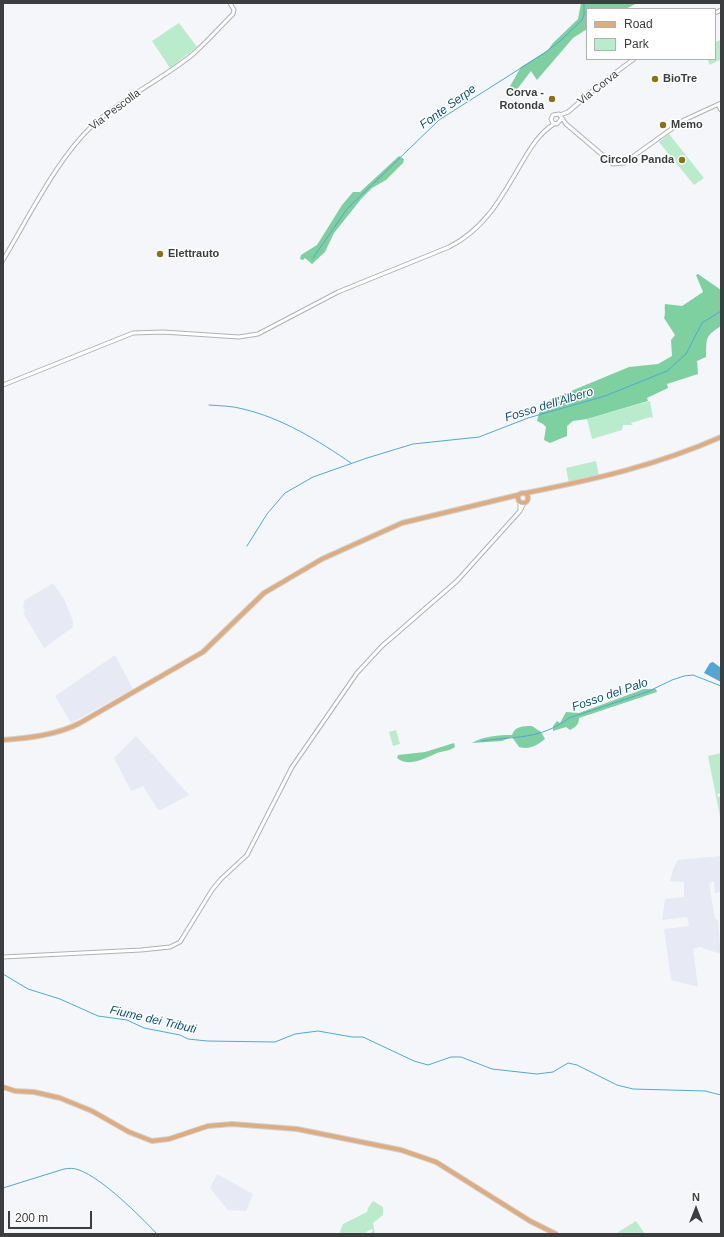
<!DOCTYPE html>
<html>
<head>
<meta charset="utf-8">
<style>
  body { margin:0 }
  #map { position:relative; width:724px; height:1237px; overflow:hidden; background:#f4f6f9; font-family:Arial,sans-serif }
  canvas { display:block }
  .frame { position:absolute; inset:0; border:4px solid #3c3d3e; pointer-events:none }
  .legend { position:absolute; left:586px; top:8px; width:130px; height:52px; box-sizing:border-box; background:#fff; border:1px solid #b1b1b2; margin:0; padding:5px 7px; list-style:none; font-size:12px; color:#3c3d3e }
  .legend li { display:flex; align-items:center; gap:8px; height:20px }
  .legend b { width:20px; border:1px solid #b1b1b2 }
  .north { position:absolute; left:676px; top:1189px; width:40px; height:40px; -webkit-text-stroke:3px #fff; paint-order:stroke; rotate:0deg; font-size:11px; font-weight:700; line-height:16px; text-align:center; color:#3c3d3e }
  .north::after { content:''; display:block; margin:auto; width:14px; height:18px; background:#3c3d3e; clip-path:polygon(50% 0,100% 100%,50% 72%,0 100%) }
  .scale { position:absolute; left:8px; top:1211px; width:84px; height:18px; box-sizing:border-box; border:2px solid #3c3d3e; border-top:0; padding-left:5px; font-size:12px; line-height:14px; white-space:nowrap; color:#3c3d3e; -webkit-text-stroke:3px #fff; paint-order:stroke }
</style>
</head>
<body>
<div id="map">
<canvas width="724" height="1237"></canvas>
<div class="frame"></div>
<ul class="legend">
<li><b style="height:5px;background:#dfac80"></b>Road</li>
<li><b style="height:11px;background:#bbebcd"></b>Park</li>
</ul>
<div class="north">N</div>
<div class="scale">200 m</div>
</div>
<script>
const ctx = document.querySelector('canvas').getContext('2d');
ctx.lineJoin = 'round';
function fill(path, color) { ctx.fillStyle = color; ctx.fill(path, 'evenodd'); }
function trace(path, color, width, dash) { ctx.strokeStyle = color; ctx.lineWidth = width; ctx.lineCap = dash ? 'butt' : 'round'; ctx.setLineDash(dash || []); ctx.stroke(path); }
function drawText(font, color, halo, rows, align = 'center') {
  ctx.font = font + ' Arial,sans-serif'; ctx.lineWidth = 3; ctx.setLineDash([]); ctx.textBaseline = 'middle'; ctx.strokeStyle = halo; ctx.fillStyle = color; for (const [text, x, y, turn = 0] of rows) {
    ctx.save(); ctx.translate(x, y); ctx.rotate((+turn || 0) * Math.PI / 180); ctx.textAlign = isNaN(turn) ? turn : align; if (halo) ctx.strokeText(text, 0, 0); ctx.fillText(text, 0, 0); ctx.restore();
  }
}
const built = new Path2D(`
  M53 583 64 599 73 621V627L44 648 23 613 25 612 23 605 25 600Z
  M115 655 133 689 71 723 55 696Z
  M136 736 189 795 161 810H158L143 786 131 791 114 758Z
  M721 856V892L715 893 714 881 709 883 715 919 718 920 721 954 700 947 693 949 698 987 671 980 664 929 689 926 687 917 662 920 665 899 684 897V882L670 881 673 869 678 860Z
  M217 1174 253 1194 246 1211 228 1210 210 1188Z`);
const green = new Path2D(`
  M179 23 197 47 170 68 152 41Z
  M721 40V59L710 65 707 59H715V42Z
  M669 134 704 178 694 185 659 142Z
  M650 401 653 418 651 417 631 423 633 425H623L622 430 592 439 587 419Z
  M596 461 599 476 569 483 566 468Z
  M396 730 400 744 393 746 389 732Z
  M721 753V793L717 794 718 797 721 796V821L708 756Z
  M373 1201 383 1207V1215L373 1223 375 1234 370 1233 373 1231 372 1229 366 1232 368 1234H339L343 1224 367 1212 368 1208Z
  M636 1221 645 1234H615Z`);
const forest = new Path2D(`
  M581 3H637L626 9H587V29L573 38 537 80 531 71 515 92 510 93 509 88 521 67 548 50 553 43 578 19Z
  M399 156 404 159 403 163 386 180 372 188 362 198 334 233 325 252 312 264 305 258 303 260 300 259 301 255 317 245 342 205 353 192H360Z
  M698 274 721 290V326C704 337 707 338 706 357L697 361 698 374 667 384 668 388 647 398 648 401 587 419 573 421 567 426V436L550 443 544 440 546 427 543 424 537 421 539 413 547 401 629 367 658 364 672 356 671 340 675 335 664 318C666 313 664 309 665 304L682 306 703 292 696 275Z
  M644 689H656L657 692 579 718C579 724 576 727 570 730L566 727 553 731V726L557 721 560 723 566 712 579 713Z
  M532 726 541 732 545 739C536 746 530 750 519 747L512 737 502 741 472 743C483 736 499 735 512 735 515 726 523 726 532 726Z
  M454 743 455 747C450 751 443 751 437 753 425 758 409 768 397 758L398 755 425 752Z`);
const water = new Path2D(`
  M713 662 721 668V682L704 673 710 663Z`);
const stream = new Path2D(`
  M313 258 347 209 439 120 543 54 560 41 582 20 584 15V3
  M209 405C221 406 233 406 243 409 282 418 319 441 351 463
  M247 546 267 514 285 493 313 477 367 458 413 444 479 437 528 418 605 396 667 371 686 354 702 323 721 311
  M481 741C515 736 540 740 569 718L647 692 672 680 684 676 693 675 721 686
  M3 974 28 989 60 999 98 1016 127 1020 144 1028 180 1035 188 1039 207 1041 275 1042 295 1034 318 1031 352 1037H363L414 1061 428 1065 451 1057H461L492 1069 537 1074 553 1072 568 1063 577 1065 617 1085 633 1089 705 1091 721 1095
  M3 1188 64 1169C69 1168 74 1168 79 1170 102 1178 140 1216 157 1234`);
const minor = new Path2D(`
  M715 13 721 10
  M718 105 721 110
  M560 115 568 112 603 82 634 59
  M562 118 557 124 553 123 551 119 553 115 559 114 566 124 613 164 624 163 684 120 721 103
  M3 260C29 217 57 158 94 124 124 97 161 80 192 55 206 43 219 28 233 14L234 10 230 3
  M3 385 133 333 163 332 239 337 258 334 338 292 449 247C485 229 501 198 521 164 530 149 539 133 554 124
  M520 502V510
  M3 957 141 950 170 947 180 942 212 890 221 879 247 855 292 767 357 673 382 646 457 581 520 511 524 503`);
const major = new Path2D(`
  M518 498a5 5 0 1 1 10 0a5 5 0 1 1-10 0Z
  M526 493C596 479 655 466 721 437
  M3 740C29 738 57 735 80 723L203 652 264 593 322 559 402 523 518 495
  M3 1087 15 1091 34 1092 60 1098 92 1111 129 1132 152 1141 169 1139 208 1126 232 1124 297 1129 401 1150 436 1162 530 1221 556 1234`);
const markers = [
  [655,79,4,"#867417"],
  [552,99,4,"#867417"],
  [663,125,4,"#867417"],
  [682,160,4,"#867417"],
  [160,254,4,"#867417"]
];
const poiNames = [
  ["BioTre",663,79],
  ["Corva -",544,93,"right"],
  ["Rotonda",544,106,"right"],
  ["Memo",671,125],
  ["Circolo Panda",674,160,"right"],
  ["Elettrauto",168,254]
];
const streetNames = [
  ["Via Corva",598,88,-38],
  ["Via Pescolla",115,110,-37]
];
const waterNames = [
  ["Fonte Serpe",448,107,-36],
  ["Fosso dell'Albero",549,405,-17],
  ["Fosso del Palo",610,695,-19],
  ["Fiume dei Tributi",153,1020,13]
];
fill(built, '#e7eaf4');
fill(green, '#bbebcd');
fill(forest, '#7ed0a1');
fill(water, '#50a8d3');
trace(stream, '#50a8d3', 1);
trace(minor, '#b0b1b4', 5);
trace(major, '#d0d0d1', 6);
trace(minor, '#fff', 3);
trace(major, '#dfac80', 4);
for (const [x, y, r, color] of markers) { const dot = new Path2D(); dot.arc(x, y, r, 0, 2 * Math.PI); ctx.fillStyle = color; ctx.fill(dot); trace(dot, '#fff', 1.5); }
drawText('bold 11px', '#3c3d3e', '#fff', poiNames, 'left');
drawText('11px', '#3c3d3e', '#fff', streetNames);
drawText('italic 12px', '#0d5472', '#fff', waterNames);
</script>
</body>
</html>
